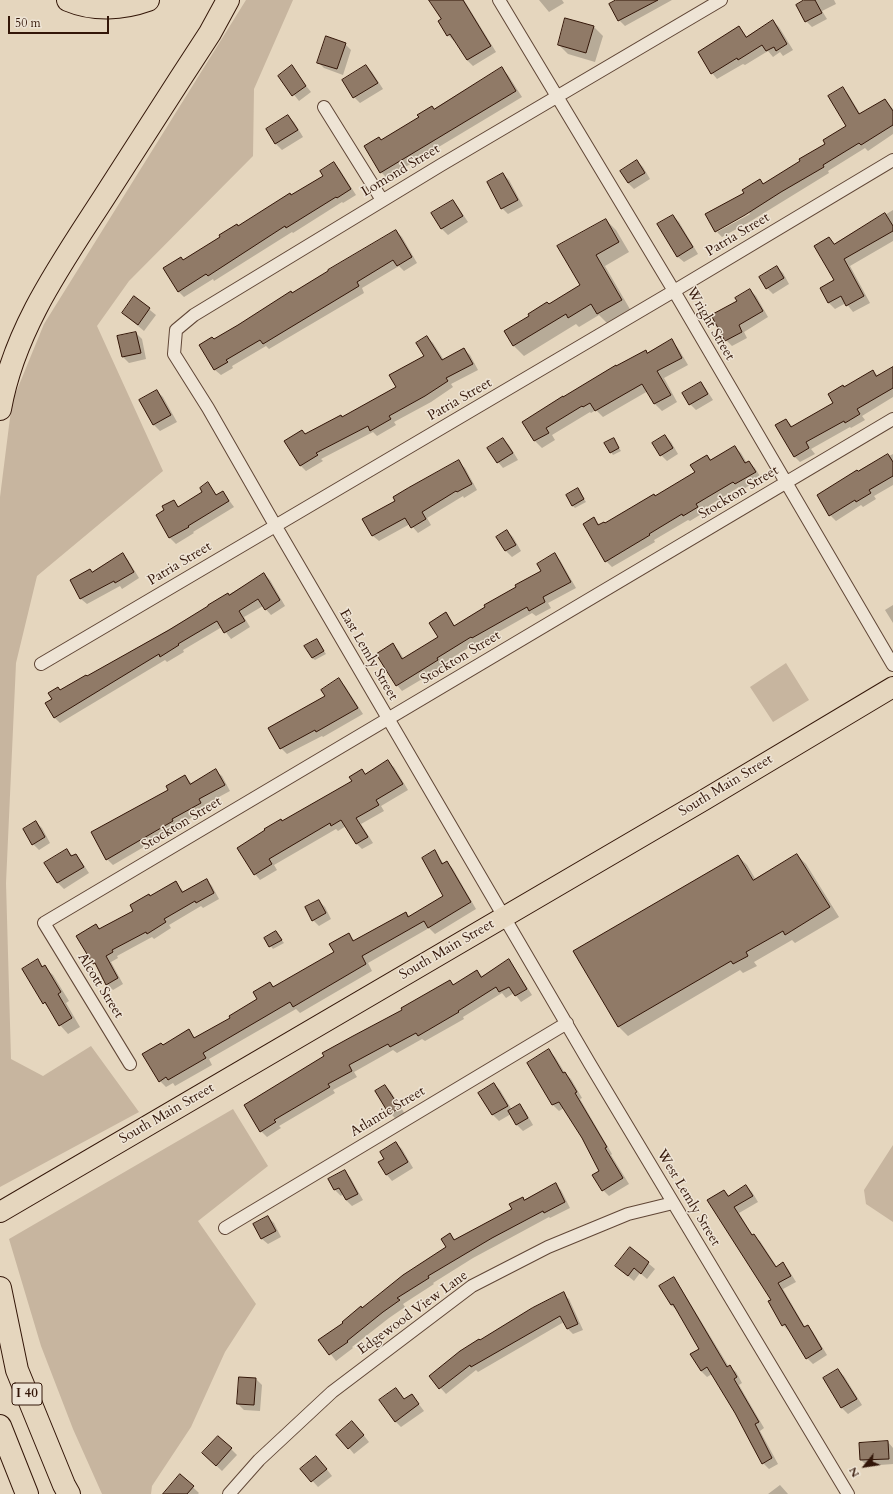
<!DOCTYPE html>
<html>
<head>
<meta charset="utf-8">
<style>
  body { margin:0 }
  #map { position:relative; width:893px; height:1494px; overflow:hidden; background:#e5d6be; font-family:Cardo,serif }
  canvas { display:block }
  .north { position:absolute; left:845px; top:1446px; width:40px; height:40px; -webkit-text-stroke:3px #eee4d5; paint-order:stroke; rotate:240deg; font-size:11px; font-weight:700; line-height:16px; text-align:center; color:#331608 }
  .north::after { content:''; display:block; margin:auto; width:14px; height:18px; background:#331608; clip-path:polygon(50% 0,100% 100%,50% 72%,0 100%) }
  .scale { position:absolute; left:8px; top:16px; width:101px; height:18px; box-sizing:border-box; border:2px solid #331608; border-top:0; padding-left:5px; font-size:12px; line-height:14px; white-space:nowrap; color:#331608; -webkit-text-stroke:3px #eee4d5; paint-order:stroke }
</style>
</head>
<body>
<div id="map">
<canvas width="893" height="1494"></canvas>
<div class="north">N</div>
<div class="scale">50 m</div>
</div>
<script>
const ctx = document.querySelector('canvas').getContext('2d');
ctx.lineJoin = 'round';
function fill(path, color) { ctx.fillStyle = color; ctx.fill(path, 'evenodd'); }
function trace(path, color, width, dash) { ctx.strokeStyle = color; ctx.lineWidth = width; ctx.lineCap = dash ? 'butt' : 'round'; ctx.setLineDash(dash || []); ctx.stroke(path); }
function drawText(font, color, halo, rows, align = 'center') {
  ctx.font = font + ' Cardo,serif'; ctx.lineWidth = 3; ctx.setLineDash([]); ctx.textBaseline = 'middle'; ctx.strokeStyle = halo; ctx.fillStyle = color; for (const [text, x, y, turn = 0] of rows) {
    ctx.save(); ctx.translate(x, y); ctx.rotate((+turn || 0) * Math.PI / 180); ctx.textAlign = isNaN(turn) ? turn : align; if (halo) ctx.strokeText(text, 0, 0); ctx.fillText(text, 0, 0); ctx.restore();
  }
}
const green = new Path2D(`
  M246 0H293L254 89 253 156 129 281 97 326 163 471 37 576 16 663 6 883 11 1059 43 1076 91 1046 139 1112 0 1187V497L12 402 44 324Z
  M786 663 809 700 773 722 750 687Z
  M233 1109 268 1166 198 1221 256 1304 225 1352 191 1427 152 1486 151 1494H102L73 1429 41 1346 9 1239Z
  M893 1145V1222L866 1204 864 1190Z`);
const shadow = new Path2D(`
  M431 0H464L496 52 473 66 467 60 455 40 454 41 448 35 442 19Z
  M539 0H562L564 3 549 12Z
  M618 0H672L625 26 619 20Z
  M806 0H834L836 4 822 11 827 19 812 27 806 21 797 5Z
  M773 21 779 27 793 50 783 56 780 52 773 57 768 51 745 65 743 64 717 79 712 73 739 27 747 37Z
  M594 27 603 36 595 62 568 54 559 45Z
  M345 44 351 50 343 75 324 68 318 62Z
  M366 66 372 72 383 89 360 103 354 97 344 80Z
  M291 67 311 92 299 101 279 76Z
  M502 69 508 75 522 97 387 178 381 172 382 141Z
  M843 89 848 94 861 115 885 100 893 109V134L868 151 865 148 828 171 829 173 751 221 722 237 717 232 750 214 749 212 716 230V231L707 214 746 193 744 190 760 180 764 185 801 162 800 160 826 144 824 141 847 126 829 97Z
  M288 116 294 122 303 137 282 150 276 144 267 129Z
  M637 161 643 167 650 179 634 189 628 183Z
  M334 164 340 170 356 195 343 203 342 202 293 233 292 232 214 281 213 279 184 297 178 291 183 261 324 176Z
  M503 174 509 180 523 206 508 214 502 208Z
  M453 201 458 207 468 222 448 235 442 229 432 213Z
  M893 210V241L850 266 870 303 853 312 846 303 835 309 828 302 835 281 829 238 836 245Z
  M673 216 679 222 698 254 684 262 678 257Z
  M606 220 616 230 629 252 605 266 631 311 608 324 599 315 579 327 576 324 524 356 514 346 549 305 582 286Z
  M396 231 402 237 417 263 404 271 399 266 362 288 364 293 269 349 266 346 232 366 233 368 221 375 215 370 214 340Z
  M777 267 783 273 789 284 773 294 767 288Z
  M750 290 756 296 768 317 744 332 747 338 732 346 726 340Z
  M135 298 156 315 144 331 123 313Z
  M136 333 142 339 146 359 129 363 123 357Z
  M427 337 433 343 444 360 464 349 470 355 478 370 451 384 453 387 431 402 394 422 396 425 377 436 373 432 321 459 323 461 306 471 300 465 302 431 306 434 342 418 397 387 426 356Z
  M672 341 678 348 688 365 664 378 677 402 662 411 655 404 648 391 603 417 596 410 591 413 590 412 552 435 555 440 542 448 535 441 524 422 645 351 648 353Z
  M893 368V397L862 416 865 420 851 428 850 427 811 449 815 454 800 462 794 456 786 420 793 427 835 403 843 386 845 388 873 371 878 376Z
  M701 383 706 389 713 400 696 410 690 404Z
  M157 391 163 397 177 422 160 431 154 425 141 400Z
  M665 436 671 442 678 454 667 461 661 455Z
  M503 439 509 445 518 460 503 468 498 462Z
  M614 440 621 451 613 455 606 444Z
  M735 447 741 453 747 463 749 462 755 468 761 478 742 490 739 487 702 510 703 513 690 521 688 520 654 540 655 542 612 567 606 561 594 519 600 525 605 524 656 497 696 472 707 456 712 460Z
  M893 454V485L874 496 876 499 863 507 861 505 836 521 830 515 858 472Z
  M459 462 465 468 477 490 464 498 463 496 427 518 431 525 418 533 410 524 379 541 373 536 397 501Z
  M208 484 217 495 223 492 234 507 193 532 194 533 176 544 170 538 157 515 166 510 173 501 179 507 204 493Z
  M578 489 586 502 575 508 572 505Z
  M507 531 513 537 521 551 512 557 506 551 498 537Z
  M122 554 128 560 139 578 122 589 120 586 87 604 81 599 71 580 93 573Z
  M555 555 560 560 576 588 548 603 551 608 536 616 532 613 479 643 478 642 442 664 444 666 402 691 397 685 393 645 399 651 404 659 439 637 446 614 455 626 542 571Z
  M264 574 270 580 285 606 271 615 263 606 244 617 250 627 231 639 222 627 183 650 184 652 167 662 165 660 60 723 54 717 53 700 61 691 87 677Z
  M893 605V623L885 610Z
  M317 640 326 654 315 660 312 658Z
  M339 680 345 686 363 714 323 737 322 736 287 754 281 748Z
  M388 762 394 767 408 790 381 806 384 811 361 824 373 843 362 849 357 844 346 826 338 831 336 829 274 865 277 870 260 880 255 874 283 822 353 781 362 770 366 775Z
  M216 771 222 776 230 791 204 805 206 810 178 825V827L113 865 107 859 169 791 185 776 192 784Z
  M36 822 42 828 50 843 39 850 33 844Z
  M67 850 73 856 75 855 81 861 89 873 64 889 58 883 46 863Z
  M435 852 444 864 447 862 453 869 476 909 435 934 429 928 368 963 372 971 300 1013 296 1009 209 1059 212 1065 175 1086 173 1083 166 1087 160 1081 163 1046 188 1030 195 1038 231 1018 259 999 270 983 274 987 335 953 348 934 355 941 406 913 410 917 445 897Z
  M797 855 806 864 839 917 795 943 792 940 754 962 757 966 743 973 740 970 628 1036 619 1027 574 951 738 856 747 865 756 880Z
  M207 880 212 886 219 899 203 908 201 906 169 925 171 928 154 939 152 937 117 956 118 958 111 962 123 984 113 990 107 984 98 967 94 963 96 926 100 930 135 911 150 897 175 882 184 892Z
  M319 901 325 907 331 919 319 926 313 920Z
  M276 932 284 943 273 949 265 939Z
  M37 961 53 975 69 1001 66 1003 80 1027 68 1034 60 1025 51 1010 44 1003Z
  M509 961 514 967 532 995 521 1002 514 993 506 998 502 993 463 1017 464 1019 425 1041 422 1039 397 1053 393 1050 354 1072 357 1077 333 1090 335 1093 279 1126 281 1128 267 1137 261 1131 246 1106 450 981 454 985 477 971 483 977Z
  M549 1051 555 1057 565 1073 571 1079 582 1098 580 1099 612 1154 611 1155 629 1184 609 1196 603 1190 600 1171 583 1138 564 1108 559 1111 553 1105 529 1063Z
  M494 1084 500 1090 512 1110 520 1105 525 1111 533 1125 523 1131 517 1125 511 1114 499 1121 493 1115 479 1093Z
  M385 1086 391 1092 405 1114 396 1119 390 1113 377 1091Z
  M396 1143 402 1149 413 1168 392 1181 387 1175 386 1159Z
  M344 1172 350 1177 363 1200 352 1206 346 1200 343 1194 341 1196 335 1190 330 1180Z
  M555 1185 561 1190 570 1208 550 1218 549 1217 473 1258 433 1283 434 1284 403 1304 405 1307 389 1318 352 1347 353 1348 336 1361 320 1340 447 1247 450 1235 456 1240 514 1210 522 1198 525 1200Z
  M746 1186 752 1192 758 1202 739 1213 753 1236 760 1241 777 1267 782 1264 788 1269 796 1282 783 1289 805 1327 808 1326 813 1332 827 1355 813 1364 807 1358 790 1330 789 1331 783 1325 724 1191 729 1196Z
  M268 1217 274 1223 281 1237 268 1244 262 1239Z
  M630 1248 655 1269 647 1279 640 1273 634 1281 616 1266Z
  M674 1279 679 1285 729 1367 736 1372 742 1383 739 1385 764 1428 760 1431 778 1464 769 1469 763 1463 736 1412 712 1374 707 1377 701 1371 691 1354 700 1349 678 1311 671 1305Z
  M563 1294 569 1299 583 1330 573 1334 568 1329 564 1322 478 1372 476 1370 446 1394 430 1376Z
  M838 1370 844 1376 862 1405 848 1414 842 1408 824 1379Z
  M256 1379 262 1385 260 1411 244 1410 238 1404Z
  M396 1389 405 1400 412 1395 424 1411 401 1427 395 1421Z
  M358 1428 369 1442 354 1454 349 1448Z
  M219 1437 237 1455 222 1471 203 1453Z
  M888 1442 893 1448V1464L867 1466 861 1460Z
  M322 1463 332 1476 318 1487 302 1469Z
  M180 1475 199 1493 198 1494H172Z
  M780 1485 788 1494H768Z`);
const building = new Path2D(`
  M429 0H463L491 46 467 60 450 34 447 36 438 21 441 19Z
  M616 0H658L618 21 609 4Z
  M804 0H815L822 13 805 22 796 5Z
  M565 18 594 26 586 53 558 45Z
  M773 20 787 44 776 51 774 47 766 51 762 45 738 60 737 58 711 74 698 52 739 26 746 37Z
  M326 36 346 43 337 69 317 63Z
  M292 65 306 86 292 96 278 76Z
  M366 65 378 83 353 98 342 80Z
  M502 67 516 91 380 173 364 146 379 137 381 140 419 117 417 115 432 106 434 109Z
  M843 87 859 114 885 99 893 111V125L861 145 859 143 823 165 824 167 781 192 745 215 715 232 705 214 744 193 742 190 760 179 763 184 800 161 799 159 825 144 823 140 846 126 828 96Z
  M288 115 298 130 275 144 266 129Z
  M637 160 645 173 628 183 620 171Z
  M334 162 351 189 337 198 336 197 286 228 285 226 208 276 206 274 178 292 163 268 181 257 183 260 220 237 219 235 237 224 238 226 290 193 291 195 323 176 320 171Z
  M503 173 518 200 501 209 487 182Z
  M453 200 463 216 441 229 431 213Z
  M885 213 893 226V231L844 259 864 296 846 306 841 296 828 303 820 288 834 280 814 246 829 237 834 244Z
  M673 215 693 247 677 257 657 224Z
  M606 219 619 242 596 255 622 300 597 314 591 304 568 318 566 314 513 346 504 331 529 316 528 314 547 302 549 304 580 285 557 246Z
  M396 230 412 257 397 266 393 260 357 282 359 286 263 344 260 340 226 360 228 362 214 370 199 345 212 337 214 339 238 325 291 291 292 293 328 271V270Z
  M777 266 784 278 766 289 759 277Z
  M750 289 763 311 739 325 742 332 725 341 711 315 737 301 735 298Z
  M134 296 150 308 138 325 122 313Z
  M136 332 141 353 122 357 117 336Z
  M427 336 442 360 464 348 473 364 446 378 448 381 425 396 389 416 391 419 370 431 368 426 316 453 318 455 300 466 284 441 302 430 305 434 341 415 342 417 396 387 389 375 424 356 416 343Z
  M672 339 682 358 657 371 671 395 654 404 642 384 595 411 590 403 583 407 582 406 546 428 549 433 534 441 522 422 563 396V397L616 365V366L646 350 647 353Z
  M893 367V388L857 409 860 414 845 423 844 421 806 442 809 448 794 457 775 425 786 419 791 427 833 403 828 394 843 385 844 387 873 370 876 376Z
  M701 382 708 394 689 405 682 393Z
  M157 390 171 415 153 425 139 400Z
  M665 435 673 448 660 456 652 443Z
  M503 438 513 453 497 463 487 448Z
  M614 438 619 448 610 453 604 443Z
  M735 446 745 463 749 461 756 472 735 484 733 482 696 504 698 507 683 516 682 514 649 534 650 535 605 562 583 524 594 517 598 525 604 522 605 523 654 494 655 496 695 472 690 465 707 455 710 460Z
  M888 454 893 462V476L869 490 871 493 856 502 855 500 829 516 817 495 857 470 858 471Z
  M459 460 472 484 457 492 456 491 422 512 426 519 411 528 405 518 372 536 362 519 395 501 393 497 408 488Z
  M208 482 216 495 223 491 229 501 188 526 189 527 169 538 156 515 164 510 162 506 174 500 178 507 202 492 200 488Z
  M578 488 584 499 572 506 566 495Z
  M507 530 516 545 505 551 496 537Z
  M123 553 134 572 115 583 114 581 80 599 70 580 90 569 92 572Z
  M555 553 571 582 543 597 545 602 529 611 527 607 472 638 471 637 437 658 438 660 396 686 376 654 393 643 402 659 438 637 429 623 446 612 454 626 485 607 484 605 516 587 515 585 541 571 537 564Z
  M264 573 280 600 265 610 258 599 239 611 245 621 224 633 217 621 178 644 179 645 160 657 159 654 54 718 45 703 52 699 48 693 58 687 60 690 86 675 87 676 169 630 208 606V605L228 593 229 595Z
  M317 639 324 651 312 658 304 646Z
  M339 678 358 708 316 732 315 730 280 749 268 728 325 696 321 690Z
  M388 760 403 784 376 800 379 805 356 818 368 837 356 844 341 820 331 826 330 823 269 859 272 864 254 875 237 848 265 830 264 829 281 819 282 821 352 781 349 777 362 769 365 774Z
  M216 769 225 785 199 799 201 803 172 819 173 821 106 860 91 832 168 790 166 786 185 775 190 784Z
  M36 821 45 837 32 845 23 829Z
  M67 849 71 856 76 854 84 867 57 883 44 863Z
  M435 850 442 864 447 861 471 902 428 928 424 921 387 942 362 956 366 964 293 1007 290 1002 203 1053 206 1058 168 1080 166 1077 159 1082 142 1054 161 1043 163 1045 189 1029 194 1038 230 1018 229 1016 257 999 253 992 270 982 273 987 334 952 329 944 349 933 353 941 406 912 408 917 443 896 422 858Z
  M797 854 830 907 785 935 783 931 746 952 748 956 733 964 731 961 618 1027 573 951 738 855 753 880Z
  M207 879 214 893 196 903 195 901 164 919 166 922 147 934 146 932 112 950 113 952 106 956 118 978 106 985 95 963 93 964 76 936 96 924 99 929 133 911 130 905 149 894 150 896 176 881 182 892Z
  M319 900 326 913 312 921 305 907Z
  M276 931 282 940 269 947 264 938Z
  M38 959 42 967 45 965 61 992 58 994 72 1018 59 1026 45 1002 43 1004 22 969Z
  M509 959 527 989 515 996 509 987 499 992 496 987 458 1011 459 1012 418 1036 416 1033 390 1047 388 1044 349 1065 352 1071 328 1084 330 1087 274 1120 276 1122 260 1132 244 1105 324 1056 322 1053 353 1036 402 1010 401 1008 450 980 453 985 477 970 481 977Z
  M549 1049 563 1073 565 1072 577 1092 575 1093 607 1147 605 1148 623 1178 602 1191 592 1175 599 1171 582 1138 559 1102 552 1105 527 1063Z
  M494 1083 508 1106 492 1115 478 1093Z
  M385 1085 400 1108 389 1114 375 1091Z
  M520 1104 528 1118 516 1125 508 1111Z
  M396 1142 408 1162 386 1175 378 1162 384 1159 380 1152Z
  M345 1170 358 1194 346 1200 339 1188 334 1190 328 1179Z
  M556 1183 565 1202 544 1213 543 1211 492 1238 428 1276 429 1278 397 1298 400 1300 383 1312 347 1341 348 1342 329 1355 318 1340 343 1323 342 1322 361 1306 362 1308 403 1275 446 1247 441 1239 450 1233 454 1240 512 1209 509 1204 523 1197 524 1200Z
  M746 1185 753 1196 734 1207 752 1235 754 1234 776 1267 783 1262 791 1276 778 1283 804 1327 808 1325 822 1349 806 1359 785 1324 782 1326 768 1301 771 1300 707 1200 724 1190 728 1196Z
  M268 1216 276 1231 261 1239 253 1224Z
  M630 1247 649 1262 641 1274 634 1268 628 1276 615 1266Z
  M674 1277 727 1367 730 1365 737 1377 734 1379 759 1422 755 1424 772 1458 762 1464 735 1413 707 1367 701 1371 690 1354 699 1349 673 1304 671 1305 659 1286Z
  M564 1292 578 1324 567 1329 560 1316 471 1367 470 1365 439 1389 429 1376 460 1351 479 1339 480 1340 532 1308Z
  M838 1369 857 1399 841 1408 823 1378Z
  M239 1377 256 1378 254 1405 237 1404Z
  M396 1388 404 1399 412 1394 419 1404 395 1422 379 1400Z
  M352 1421 364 1435 348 1449 336 1435Z
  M218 1436 232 1448 216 1466 202 1453Z
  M888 1441 889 1459 860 1460 859 1443Z
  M316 1456 327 1469 311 1482 300 1469Z
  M180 1474 194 1486 187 1494H163Z`);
const minor = new Path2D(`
  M499 0 674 291 893 665
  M721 0 441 165 194 315 176 330 174 354 208 408 275 525 590 1064 848 1494
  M324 107 382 200
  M41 664 674 291 893 160
  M130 1064 44 923 893 419
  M225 1228 567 1023
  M229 1494 259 1460 332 1392 472 1286 548 1247 628 1214 673 1203`);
const primary = new Path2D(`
  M0 1212 704 800 893 687`);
const motorway = new Path2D(`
  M68 0C94 11 123 9 148 0
  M0 409C14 330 61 264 103 199 139 143 174 88 210 33L228 0
  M0 1288 17 1370 64 1485 69 1494
  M0 1426 27 1494`);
const shields = [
  [27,1394,30]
];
const shieldNames = [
  ["I 40",27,1394]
];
const streetNames = [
  ["Lomond Street",401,171,-31],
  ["Patria Street",738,235,-31],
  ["Wright Street",710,324,60],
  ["Patria Street",460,400,-30],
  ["Stockton Street",739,493,-31],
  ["Patria Street",180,564,-31],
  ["East Lemly Street",368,655,60],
  ["Stockton Street",461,658,-31],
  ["South Main Street",726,786,-31],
  ["Stockton Street",182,824,-31],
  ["South Main Street",447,950,-30],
  ["Alcott Street",100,986,58],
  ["Atlantic Street",388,1112,-31],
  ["South Main Street",167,1114,-30],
  ["West Lemly Street",688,1198,59],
  ["Edgewood View Lane",413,1313,-36]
];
fill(green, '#c7b59f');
fill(shadow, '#0003');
fill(building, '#907a67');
trace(building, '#331608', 1);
trace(minor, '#604636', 14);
trace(primary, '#331608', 22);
trace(motorway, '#331608', 24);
trace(minor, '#eee4d5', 12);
trace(primary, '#e5d6be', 20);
trace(motorway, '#e5d6be', 22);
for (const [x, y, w] of shields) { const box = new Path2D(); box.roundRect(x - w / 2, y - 11, w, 22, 3); ctx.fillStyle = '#eee4d5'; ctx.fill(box); trace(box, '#331608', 1); }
drawText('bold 13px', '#331608', null, shieldNames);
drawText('14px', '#331608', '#eee4d5', streetNames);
</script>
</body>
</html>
